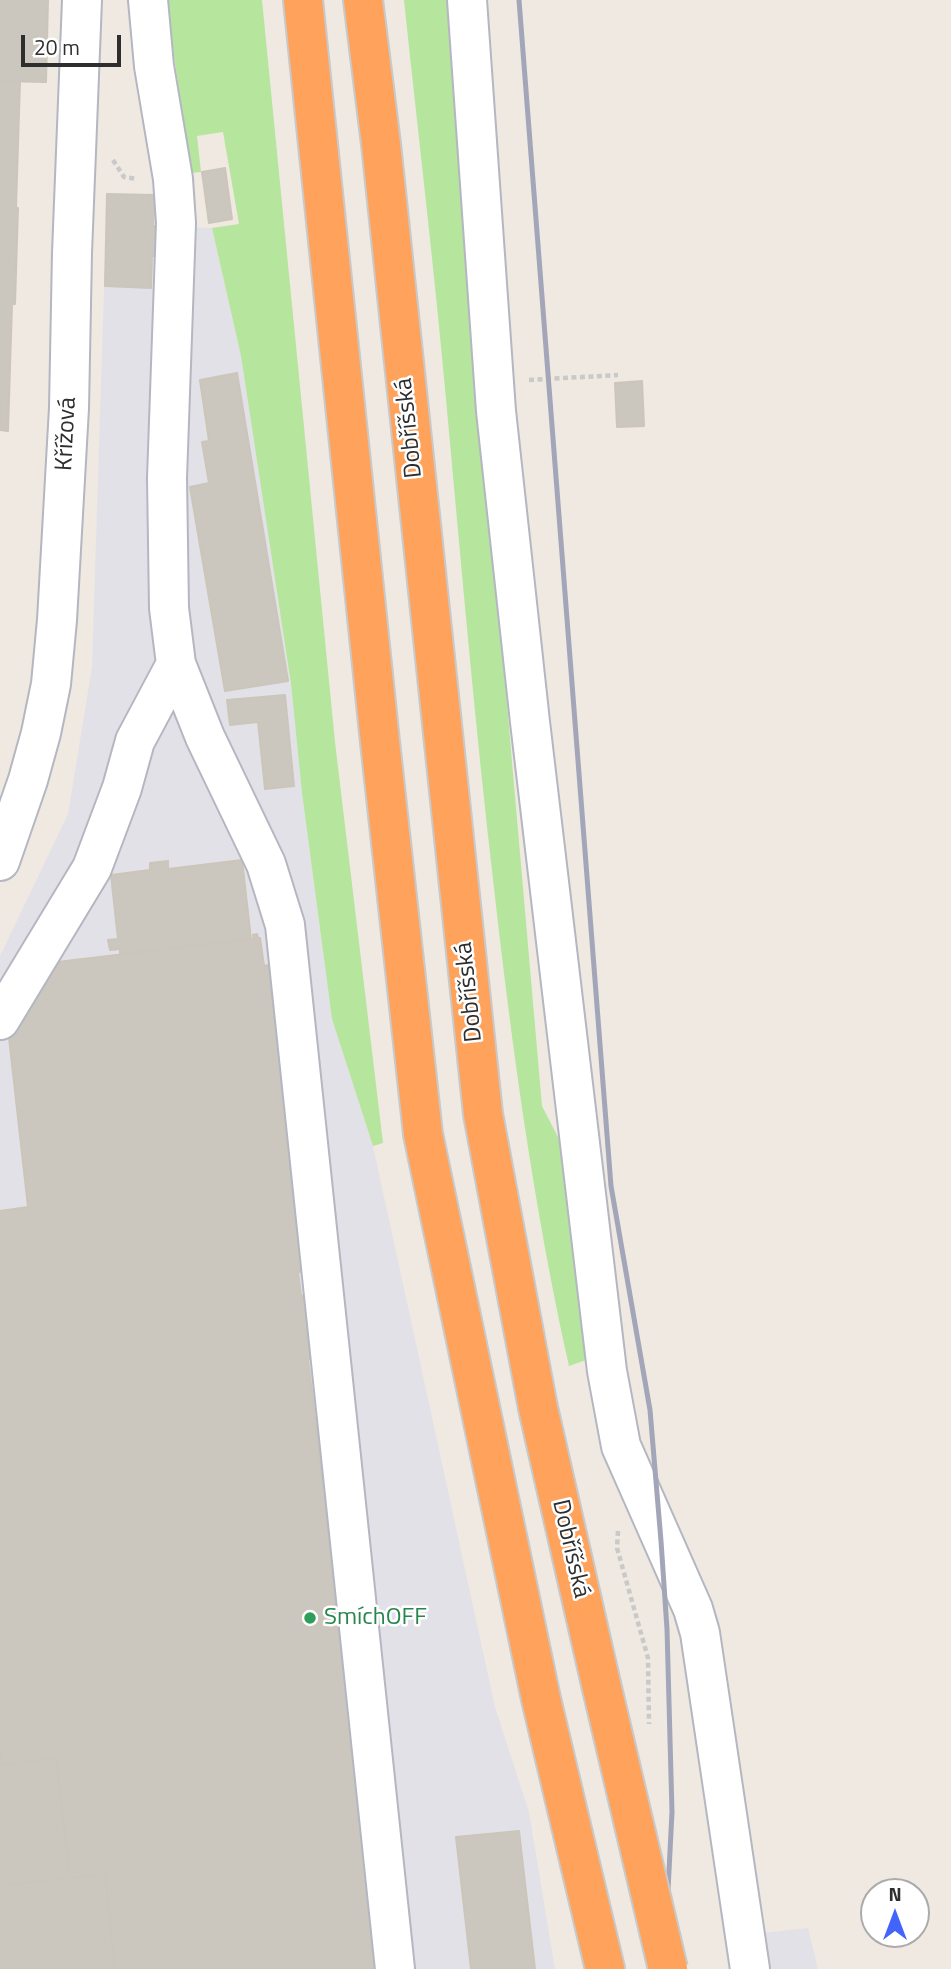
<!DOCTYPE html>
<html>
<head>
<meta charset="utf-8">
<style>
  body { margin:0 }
  #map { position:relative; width:951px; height:1969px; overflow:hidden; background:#efe9e1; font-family:"Titillium Web",sans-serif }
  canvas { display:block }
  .north { position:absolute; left:860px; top:1878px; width:70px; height:70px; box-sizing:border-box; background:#fff; border:2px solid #ababab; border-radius:50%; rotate:0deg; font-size:19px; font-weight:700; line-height:28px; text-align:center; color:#2e2e2e }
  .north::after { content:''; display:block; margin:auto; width:24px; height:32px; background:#4264fb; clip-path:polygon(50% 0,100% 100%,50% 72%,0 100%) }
  .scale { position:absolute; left:21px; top:35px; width:100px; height:32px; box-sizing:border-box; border:4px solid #2e2e2e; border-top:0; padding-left:9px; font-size:21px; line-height:24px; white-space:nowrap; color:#2e2e2e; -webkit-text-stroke:5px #fff; paint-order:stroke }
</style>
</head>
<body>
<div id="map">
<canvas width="951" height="1969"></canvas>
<div class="north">N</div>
<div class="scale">20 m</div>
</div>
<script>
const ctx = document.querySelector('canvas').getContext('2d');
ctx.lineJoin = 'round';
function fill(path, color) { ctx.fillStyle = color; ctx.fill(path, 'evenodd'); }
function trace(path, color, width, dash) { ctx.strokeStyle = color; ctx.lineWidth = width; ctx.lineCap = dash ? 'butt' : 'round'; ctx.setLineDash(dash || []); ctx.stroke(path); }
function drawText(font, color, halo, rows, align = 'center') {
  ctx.font = font + ' "Titillium Web",sans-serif'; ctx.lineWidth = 5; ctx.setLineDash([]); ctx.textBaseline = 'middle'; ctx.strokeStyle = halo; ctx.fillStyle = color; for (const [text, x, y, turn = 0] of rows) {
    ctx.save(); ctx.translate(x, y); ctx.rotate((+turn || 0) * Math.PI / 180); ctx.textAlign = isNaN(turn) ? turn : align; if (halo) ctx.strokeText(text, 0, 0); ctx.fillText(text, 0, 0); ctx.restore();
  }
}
const industrial = new Path2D(`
  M107 194 155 195 157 226 212 228 241 356 291 684 302 793 332 1019 373 1146 495 1707 529 1812 555 1969H0V956L68 814 92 667Z
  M808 1928 818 1969H738L735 1936Z`);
const green = new Path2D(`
  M166 0H262L335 742 383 1143 373 1146 332 1019 302 793 291 684 241 356 212 228 239 224 223 132 197 136 201 172 191 173Z
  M404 0H452L476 383 507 704 542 1106 561 1143 586 1360 569 1366C534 1209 512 1048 494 888 475 725 461 562 446 399 434 266 418 133 404 0Z`);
const building = new Path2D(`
  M0 0H48L46 82 0 81Z
  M0 81H20L16 208H18L15 304H12L8 431 0 430Z
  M225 168 232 219 209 223 202 172Z
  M107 194 155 195 153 226H157L156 256H152L151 288 105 286Z
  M237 373 288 681 225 691 190 487 209 483 202 442 209 441 200 380Z
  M642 381 644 426 617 427 615 383Z
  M285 695 294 786 265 789 258 722 230 725 227 700Z
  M242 860 251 939 120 954V949L110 950 108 940 118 939 111 875 150 870V863L168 861V869Z
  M257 934 258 938H260L264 966 269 965 304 1272H298L301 1296 311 1295 318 1358 308 1359 323 1484H330L333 1506 325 1507 378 1969H115L105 1874 70 1878 56 1758 1 1765 0 1753V1211L28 1207 8 1029 49 963 251 939H254L253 935Z
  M56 1758 70 1878 0 1886V1765Z
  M519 1831 535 1969H471L456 1837Z
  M105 1874 115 1969H0V1886Z`);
const path = new Path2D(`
  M113 160 124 177 137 179
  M529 380 618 375
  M618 1531 617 1548 648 1658 649 1724`);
const minor = new Path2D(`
  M148 0 154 66 173 179 176 223 167 478 169 608 176 664 205 737 266 864 285 925 395 1969
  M467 0 496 411 530 722 607 1371 621 1446 693 1609 700 1633 750 1969
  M0 861 28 780 41 733 51 684 57 620 69 408 72 253 82 0
  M0 1020 92 868 122 788 135 741 176 664`);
const highway = new Path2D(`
  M303 0 380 742 423 1134 541 1699 605 1969
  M363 0 381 144 483 1114 538 1408 601 1684`);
const rail = new Path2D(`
  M519 0 611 1186 650 1410 661 1541 667 1629 672 1812 664 1969`);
const highwayBridge = new Path2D(`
  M601 1684 668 1969`);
const markers = [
  [310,1618,7,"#2e9e5b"]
];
const streetNames = [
  ["Dobříšská",410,428,-96],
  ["Křížová",67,434,-87],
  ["Dobříšská",470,992,-96],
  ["Dobříšská",570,1549,77]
];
const leisureNames = [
  ["SmíchOFF",324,1618]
];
fill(industrial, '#e3e1e8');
fill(green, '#b6e59e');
fill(building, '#cbc7bf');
trace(building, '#cbc5ba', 2);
trace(minor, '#b4b7c1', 42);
trace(highway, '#c9c9c9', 42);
trace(path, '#c9c9c9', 4.5, [5, 3.5]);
trace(minor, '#fff', 38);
trace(highway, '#ffa35c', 38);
trace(rail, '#a3a6b8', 5);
trace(highwayBridge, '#c9c9c9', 42, []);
trace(highwayBridge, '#ffa35c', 38);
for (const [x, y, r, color] of markers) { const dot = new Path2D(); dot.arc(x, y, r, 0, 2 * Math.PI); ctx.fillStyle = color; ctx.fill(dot); trace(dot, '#fff', 2.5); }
drawText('24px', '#2e2e2e', '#fff', streetNames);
drawText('24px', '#27864d', '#fff', leisureNames, 'left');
</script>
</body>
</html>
